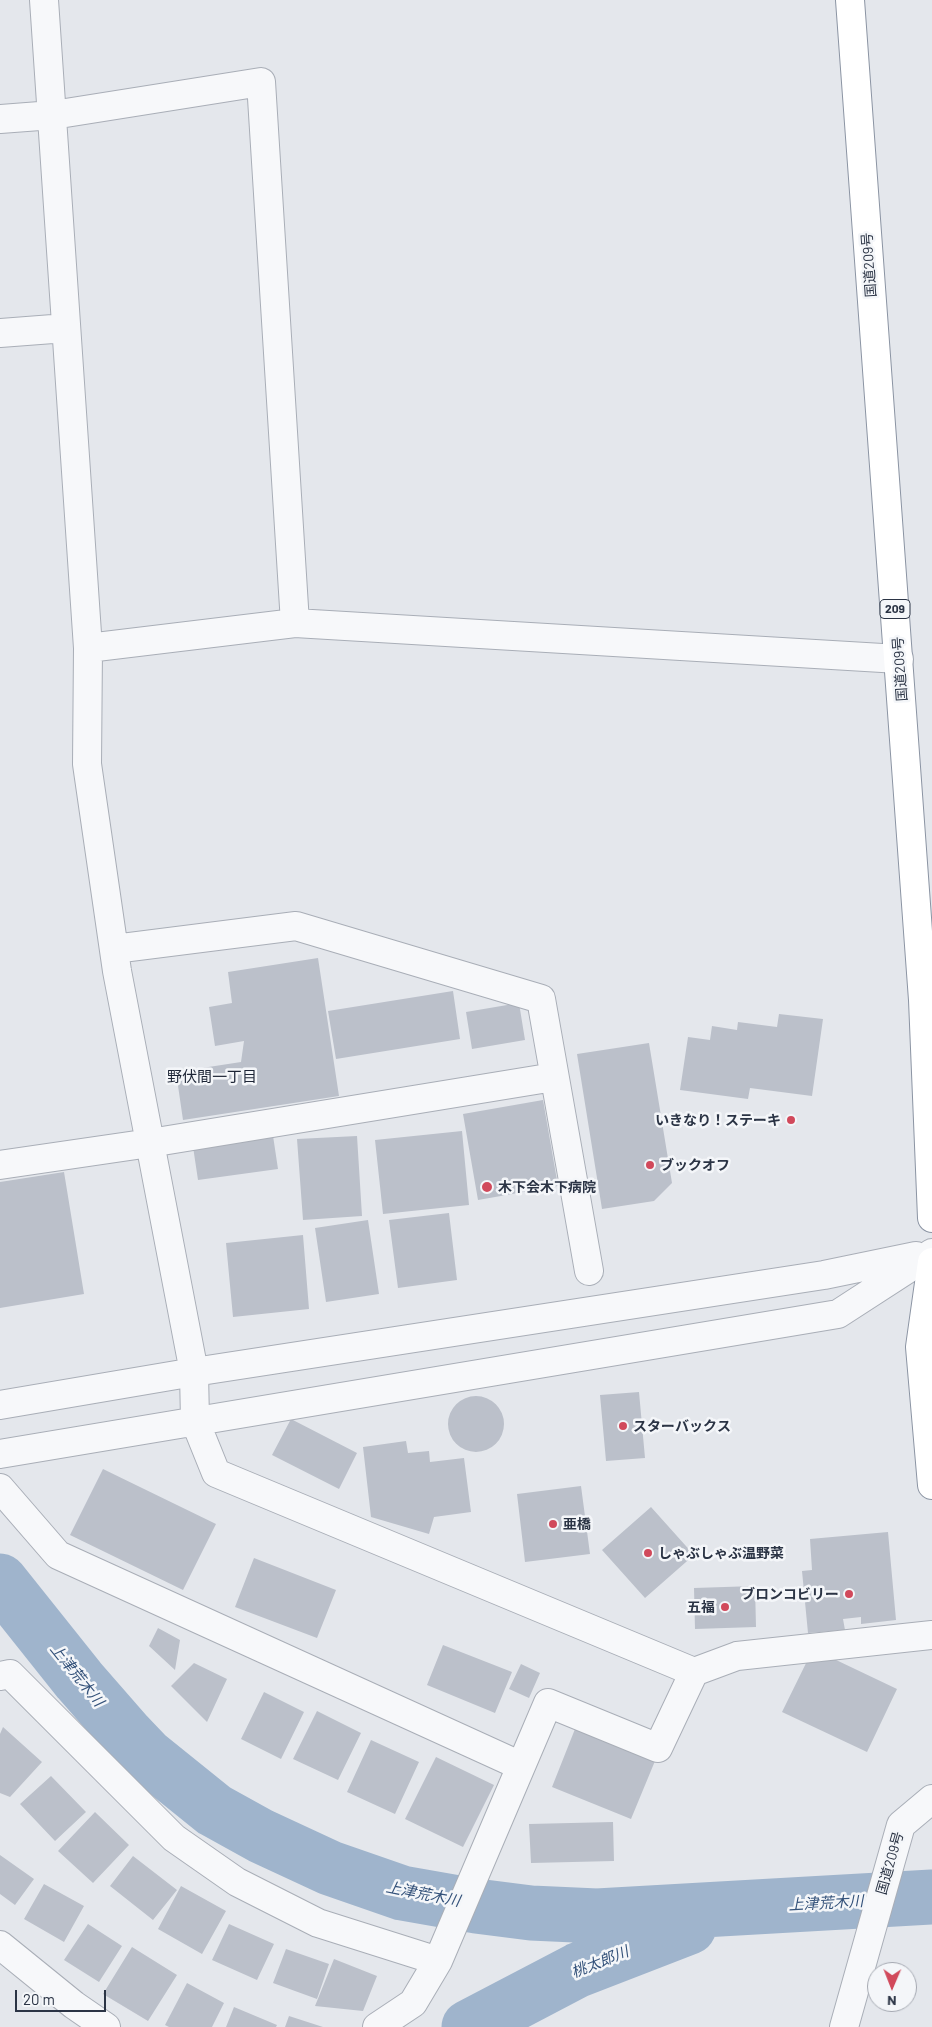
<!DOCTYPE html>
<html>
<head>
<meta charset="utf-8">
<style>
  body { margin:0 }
  #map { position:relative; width:932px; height:2027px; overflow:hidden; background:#e4e7ec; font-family:Barlow,sans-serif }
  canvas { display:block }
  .north { position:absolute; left:867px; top:1962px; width:50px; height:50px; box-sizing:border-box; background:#f4f6f9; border:1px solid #a4a8b1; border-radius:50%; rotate:181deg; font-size:14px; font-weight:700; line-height:20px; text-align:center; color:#2b3445 }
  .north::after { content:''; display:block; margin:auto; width:18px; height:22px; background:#d1495b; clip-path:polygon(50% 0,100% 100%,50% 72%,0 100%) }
  .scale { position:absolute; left:15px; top:1990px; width:91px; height:22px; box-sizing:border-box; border:2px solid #2b3445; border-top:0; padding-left:6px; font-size:15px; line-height:18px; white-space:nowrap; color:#2b3445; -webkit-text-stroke:4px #f4f6f9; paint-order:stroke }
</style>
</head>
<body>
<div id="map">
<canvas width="932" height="2027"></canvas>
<div class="north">N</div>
<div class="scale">20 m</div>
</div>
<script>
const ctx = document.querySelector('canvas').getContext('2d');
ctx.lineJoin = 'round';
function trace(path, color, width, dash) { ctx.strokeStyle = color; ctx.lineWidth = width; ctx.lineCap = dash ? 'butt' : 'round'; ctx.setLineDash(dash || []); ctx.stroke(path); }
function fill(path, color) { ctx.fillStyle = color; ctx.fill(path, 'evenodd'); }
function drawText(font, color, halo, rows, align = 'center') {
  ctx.font = font + ' Barlow,"Noto Sans JP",sans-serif'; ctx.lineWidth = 5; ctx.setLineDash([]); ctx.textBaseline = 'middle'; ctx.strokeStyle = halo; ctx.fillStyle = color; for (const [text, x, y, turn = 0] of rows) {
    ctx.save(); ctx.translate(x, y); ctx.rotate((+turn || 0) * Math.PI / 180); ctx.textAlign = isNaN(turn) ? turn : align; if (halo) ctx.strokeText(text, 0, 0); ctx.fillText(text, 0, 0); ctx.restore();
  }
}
const river = new Path2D(`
  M0 1581 79 1680 127 1735 147 1756 214 1810 261 1836 330 1868 402 1893 476 1906 531 1913 597 1916 932 1897
  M469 2027 578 1970 689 1927`);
const building = new Path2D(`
  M318 958 339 1096 183 1120 176 1072 241 1062 244 1041 215 1046 209 1007 232 1003 228 972Z
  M453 991 460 1039 336 1059 328 1011Z
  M519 1003 525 1040 472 1049 466 1012Z
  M779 1014 823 1019 812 1096 750 1088 748 1099 680 1090 688 1037 710 1040 712 1026 737 1030 738 1022 777 1027Z
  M649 1043 672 1183 654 1201 602 1209 577 1054Z
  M543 1100 558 1186 478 1200 463 1114Z
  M272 1129 278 1169 198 1180 192 1140Z
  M462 1131 469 1205 383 1214 375 1140Z
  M357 1136 362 1216 303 1220 297 1139Z
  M64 1172 84 1294 0 1308V1182Z
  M449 1213 457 1280 398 1288 389 1220Z
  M368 1220 379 1294 326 1302 315 1228Z
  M303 1235 309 1309 233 1317 226 1243Z
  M639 1392 645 1458 606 1461 600 1395Z
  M448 1424a28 28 0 1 1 56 0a28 28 0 1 1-56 0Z
  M291 1419 357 1453 339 1489 272 1455Z
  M406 1441 408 1453 429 1451 430 1462 464 1458 471 1512 434 1517 429 1534 371 1517 363 1447Z
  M103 1469 216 1524 183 1590 70 1535Z
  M581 1486 590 1554 525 1562 517 1494Z
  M651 1507 694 1555 645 1598 602 1550Z
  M888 1532 896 1620 861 1624V1617L843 1619 845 1630 808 1633 802 1571 812 1570 810 1539Z
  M254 1558 336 1590 317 1638 235 1607Z
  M755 1586 756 1627 695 1629 694 1588Z
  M158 1628 180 1640 175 1670 149 1646Z
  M443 1645 512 1672 495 1713 427 1685Z
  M813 1649 897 1689 867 1752 782 1712Z
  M194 1663 227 1679 207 1722 171 1686Z
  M521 1664 540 1673 529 1698 509 1689Z
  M264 1692 304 1712 281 1759 241 1739Z
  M317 1711 361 1733 338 1780 293 1759Z
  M3 1727 42 1762 10 1797 0 1793V1734Z
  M575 1729 655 1761 631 1819 552 1787Z
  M371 1740 419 1762 395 1814 347 1792Z
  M436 1757 494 1785 463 1847 405 1819Z
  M51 1776 86 1812 55 1841 20 1804Z
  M95 1812 129 1845 93 1883 58 1851Z
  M613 1822 614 1861 531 1863 529 1824Z
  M0 1855 34 1879 15 1905 0 1894Z
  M133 1856 177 1890 153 1920 110 1886Z
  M44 1884 84 1906 64 1942 24 1919Z
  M181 1886 226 1911 202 1954 158 1929Z
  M88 1924 122 1946 99 1982 64 1960Z
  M229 1924 274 1944 257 1980 212 1960Z
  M132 1947 177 1975 148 2021 103 1994Z
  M286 1949 329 1964 317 1999 273 1983Z
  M334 1959 377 1976 363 2011 315 2006Z
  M187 1983 224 2003 212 2027H169L165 2025Z
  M234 2007 277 2025 276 2027H226Z
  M289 2016 323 2027H285Z`);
const minor = new Path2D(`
  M44 0 88 648 87 764 117 971 194 1372 195 1421 216 1473 694 1672 737 1656 932 1635
  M0 119 53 115 261 82 295 623
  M0 333 66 328
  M88 648 295 623 899 659
  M114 949 296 926 541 999 589 1271
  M0 1165 150 1143 554 1077
  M0 1405 194 1372 824 1275 916 1256
  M0 1454 838 1314 932 1253
  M0 1488 58 1555 521 1766
  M0 1676 10 1674 174 1838 237 1882 318 1923 438 1961 413 2003 377 2027
  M0 1945 74 2005 106 2027
  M438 1961 548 1703 658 1748 694 1672
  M844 2027 901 1825 932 1799`);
const highway = new Path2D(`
  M850 0 923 1000 932 1218
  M932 1262 920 1347 932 1485`);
const markers = [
  [791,1120,5,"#d1495b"],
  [650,1165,5,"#d1495b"],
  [487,1187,6,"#d1495b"],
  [623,1426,5,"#d1495b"],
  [553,1524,5,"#d1495b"],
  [648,1553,5,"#d1495b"],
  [849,1594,5,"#d1495b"],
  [725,1607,5,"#d1495b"]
];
const shields = [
  [895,609,30]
];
const shieldNames = [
  ["209",895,609]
];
const streetNames = [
  ["国道209号",869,265,-94],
  ["国道209号",900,669,-94],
  ["国道209号",890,1863,-74]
];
const poiNames = [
  ["いきなり！ステーキ",781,1120,"right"],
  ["ブックオフ",660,1165],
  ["木下会木下病院",498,1187],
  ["スターバックス",633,1426],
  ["亜橋",563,1524],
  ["しゃぶしゃぶ温野菜",658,1553],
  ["ブロンコビリー",839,1594,"right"],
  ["五福",715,1607,"right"]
];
const neighbourhoodNames = [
  ["野伏間一丁目",212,1077]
];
const waterNames = [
  ["上津荒木川",77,1675,51],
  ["上津荒木川",423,1894,11],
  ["上津荒木川",826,1903,-3],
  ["桃太郎川",600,1962,-22]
];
trace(river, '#9fb4cc', 55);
fill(building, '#bbc0ca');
trace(minor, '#a9aeb7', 30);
trace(highway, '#8b94a3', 30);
trace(minor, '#f7f8fa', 28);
trace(highway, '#fff', 28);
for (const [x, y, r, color] of markers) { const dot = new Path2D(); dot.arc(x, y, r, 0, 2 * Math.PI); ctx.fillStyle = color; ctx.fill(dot); trace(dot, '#f4f6f9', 2); }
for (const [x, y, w] of shields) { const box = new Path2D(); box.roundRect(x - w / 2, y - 9.5, w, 19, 4); ctx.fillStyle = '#f4f6f9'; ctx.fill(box); trace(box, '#2b3445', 1); }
drawText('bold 12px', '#2b3445', null, shieldNames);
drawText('14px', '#2b3445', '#f4f6f9', streetNames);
drawText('bold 14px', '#2b3445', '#f4f6f9', poiNames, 'left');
drawText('15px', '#1d2536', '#f4f6f9', neighbourhoodNames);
drawText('italic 15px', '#34527a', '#f4f6f9', waterNames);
</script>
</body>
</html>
